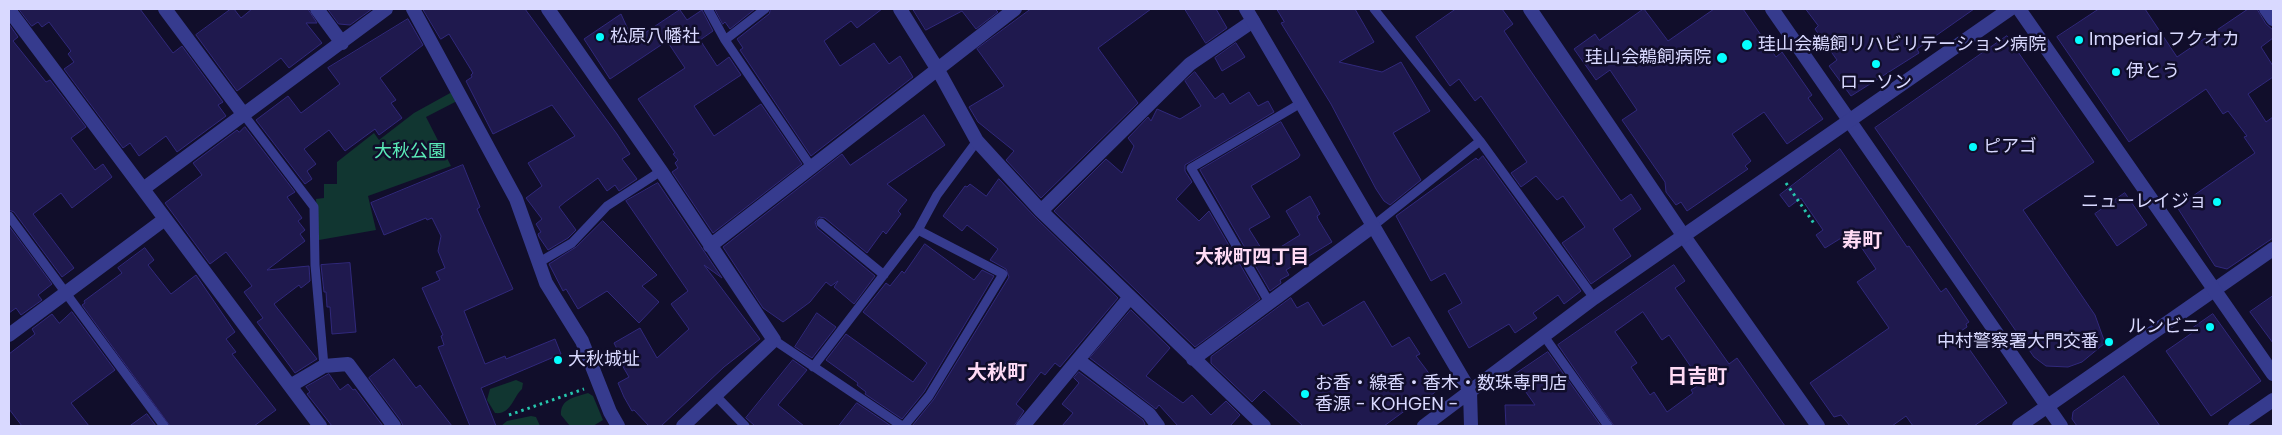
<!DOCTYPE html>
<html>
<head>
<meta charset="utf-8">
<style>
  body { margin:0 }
  #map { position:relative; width:2282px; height:435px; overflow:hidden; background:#110e2b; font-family:Poppins,sans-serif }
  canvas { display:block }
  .frame { position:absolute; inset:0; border:10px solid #d9d9ff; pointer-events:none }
</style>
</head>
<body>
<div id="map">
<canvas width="2282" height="435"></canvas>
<div class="frame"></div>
</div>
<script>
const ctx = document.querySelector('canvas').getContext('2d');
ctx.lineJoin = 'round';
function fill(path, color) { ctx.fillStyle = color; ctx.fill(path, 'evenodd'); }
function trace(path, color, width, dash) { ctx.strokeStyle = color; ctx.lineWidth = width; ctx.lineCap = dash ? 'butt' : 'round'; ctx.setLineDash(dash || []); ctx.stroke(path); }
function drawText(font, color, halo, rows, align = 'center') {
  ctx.font = font + ' Poppins,"Noto Sans JP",sans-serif'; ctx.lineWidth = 5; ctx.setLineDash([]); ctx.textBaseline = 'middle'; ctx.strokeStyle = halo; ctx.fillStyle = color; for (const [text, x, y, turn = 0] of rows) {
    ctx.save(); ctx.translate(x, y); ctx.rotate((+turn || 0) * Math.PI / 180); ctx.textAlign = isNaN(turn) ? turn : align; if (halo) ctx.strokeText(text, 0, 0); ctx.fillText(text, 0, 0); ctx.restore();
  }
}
const green = new Path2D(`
  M452 92 457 101 426 117 451 166 368 196 376 230 319 240 316 199 324 198V184H337V162L374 133 379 140 414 113Z
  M516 380 523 383 522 389C513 397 511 415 495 413L487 400 490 389Z
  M588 393 593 396 603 420 593 426H570L561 415C560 399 575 397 588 393Z
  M531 416 536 417 540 426H501L507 421Z`);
const building = new Path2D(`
  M19 9H140L173 53 182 46 223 102 218 105 226 116 177 152 166 136 139 156 130 143 123 148 64 69 74 62 68 54 71 51 49 22 42 27 38 22 32 26Z
  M231 9H234L241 18 252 9H308L317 23H306L322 43 289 68 281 58 237 91 196 35Z
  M328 9H372L350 25 339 24Z
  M423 9H525L617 134 630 154 622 159 637 179 619 191 615 185 607 191 598 178 565 202 559 207 576 230 568 238 548 250 539 237 538 234 541 232 536 224 542 219 526 198 542 186 528 163 575 136 552 105 493 134 466 81 472 77 471 75 473 73 449 34 441 39Z
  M715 9H755L730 29 725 22 723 24Z
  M771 9H882L857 28 851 21 824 41 840 66 874 43 889 64 900 56 913 77 811 156 740 50 743 48 737 39 769 14Z
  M913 9H995L998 12 976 29 962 11 926 30Z
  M1031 9H1151L1098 48 1138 103 1041 198 1006 160 1014 151 978 122 969 107 1004 86 977 49Z
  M1185 9H1216L1227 28 1206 43Z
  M1277 9H1355L1374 42 1339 62 1382 72 1401 62 1430 111 1393 133 1421 180 1390 205 1384 201 1376 189 1331 104 1281 23 1284 22Z
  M1456 9H1502L1513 24 1504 31 1530 70 1621 201 1631 194 1641 209 1613 229 1631 256 1591 284 1562 243 1585 227 1563 196 1557 200 1536 176 1521 187 1511 173 1527 162 1481 96 1475 101 1459 79 1450 86 1416 37Z
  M1644 9 1668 41 1714 9H1743L1776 57 1782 52 1812 95 1808 98 1823 119 1787 144 1764 112 1732 134 1751 161 1745 166 1748 169 1687 211 1681 202 1676 205 1666 192 1665 182 1622 120 1637 110 1610 70 1596 80 1574 49 1595 34 1599 40Z
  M1806 9H1974L1917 49 1919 53 1851 96 1829 66 1837 60 1815 29 1818 26Z
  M2099 9H2145L2177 57 2248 9H2257L2266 24 2273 30V38L2261 47 2273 66V77L2248 94 2266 122 2273 117V238L2227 269 2215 266 2177 207 2255 153 2244 137 2247 136 2228 111 2223 114 2206 89 2129 142 2057 37Z
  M680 10 687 20 702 10 713 31 700 40 717 66 729 57 741 75 694 106 714 136 761 104 802 164 713 233 672 172 678 168 675 163 678 160 673 154 675 153 638 99 685 68 667 41 610 79 584 39 621 14 630 34 637 29 641 35Z
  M408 19 423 45 380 78 396 100 391 103 402 118 379 135 375 129 345 151 329 130 304 149 316 164 307 171 312 179 305 184 256 120 288 96 301 113 340 84 328 68Z
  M9 24 18 37 13 41 46 82 50 80 86 127 71 138 95 170 103 164 112 177 72 208 61 193 33 214 74 268 62 277 14 212 9 210Z
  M2007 36 2094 162 2023 210 2095 315 2105 343 2082 362 2068 367 2046 366 2034 357 1875 128Z
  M1236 43 1245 57 1222 71 1215 58Z
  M1195 72 1215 99 1223 93 1230 104 1249 92 1258 106 1268 101 1274 112 1185 165V171L1192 182 1176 199 1199 221 1209 211 1260 299 1195 347 1054 211 1106 159 1122 173 1134 146 1128 138 1148 117 1151 121 1157 109 1180 119 1201 106 1185 81Z
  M924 115 945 145 887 184 907 200 898 211 901 214 886 234 883 231 867 253 825 218 819 217 815 222 817 228 875 276 854 304 834 287 838 281 831 286 826 282 810 302 783 322 763 308 723 247 842 154 850 165Z
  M1281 122 1300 155 1298 158 1251 186 1270 217 1249 229 1266 256 1300 235 1286 211 1310 196 1320 214 1317 216 1318 219 1332 242 1286 270 1289 275 1280 280 1281 283 1270 291 1200 170Z
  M245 127 295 192 287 197 302 218 298 221 305 230 300 234 305 241 267 270 309 266 310 281 301 288 299 285 274 304 317 359 295 373 257 322 263 318 244 292 252 286 226 252 210 264 165 203 202 175 193 163 237 130 239 132Z
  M1840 149 1907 247 1909 246 1941 292 1946 288 1969 322 1966 324 1967 327 1958 333 2007 403 1974 426H1913L1906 416 1892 426H1850L1841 415 1834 417 1810 383 1889 328 1857 282 1876 269 1851 232 1825 248 1816 235 1823 230 1801 198 1789 207 1780 195Z
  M1483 156 1581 291 1564 304 1558 295 1533 313 1537 318 1515 333 1509 324 1469 348 1448 311 1462 303 1445 273 1431 281 1396 216 1476 158 1478 160Z
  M463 165 480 207 477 209 513 289 464 311 485 364 505 356 506 359 555 339 561 354 481 388 496 426H470L438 347 444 345 441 336 443 335 422 288 440 280 436 272 445 268 438 251 441 236 432 218 427 220 426 218 384 235 371 203Z
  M999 179 1035 217 1118 298 1060 367 1055 363 1045 375 1041 372 1016 404 1024 411 1014 426H912L934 399 1009 277 1006 269 990 260 998 249 967 225 962 231 943 216 965 186 967 187 970 184 986 196Z
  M658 183 722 278 704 265 760 339 724 367 661 426H649L634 410 632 411 624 397 618 383 629 377 615 353 618 351 614 343 640 328 657 358 689 329 671 304 688 291 626 201Z
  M2125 193 2147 225 2117 246 2095 214Z
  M603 221 657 275 642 286 659 302 639 323 607 291 578 309 566 289 563 291 549 264 576 247Z
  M9 226 52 284 38 295 42 300 21 315 16 308 9 313Z
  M925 244 974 280 982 270 994 276 924 392 902 419 865 394 866 392 857 385 858 383 826 360 846 334 913 382 927 363 863 312 886 283 890 286 902 271 904 273Z
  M145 248 154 260 148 265 171 294 196 275 235 332 226 339 236 352 232 354 276 410 254 426H170L82 305 85 303 84 301 122 273 118 268Z
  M350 263 356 332 332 334 330 307H327L326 292H324L321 265Z
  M1674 265 1685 281 1675 288 1729 364 1737 358 1785 426H1614L1558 345ZM1643 312 1662 340 1669 335 1702 383 1691 390 1693 393 1667 412 1654 392 1650 395 1631 367 1637 363 1615 332Z
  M2273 296V343L2250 312Z
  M1291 298 1297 308 1308 302 1323 326 1364 301 1392 347 1409 337 1420 354 1416 356 1440 388 1413 410 1410 407 1384 426H1303L1264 390 1252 402 1211 363V357Z
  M1131 310 1170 348 1146 376 1183 403 1192 395 1211 415 1226 401 1240 415 1230 426H1178L1159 405 1156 409 1090 358Z
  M72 312 115 370 71 403 89 426H22L9 409V354L35 334 32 329 52 314 59 323Z
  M817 313 836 327 812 358 795 347Z
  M2213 314 2261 381 2211 416 2166 351 2192 333 2190 330Z
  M1548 352 1601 426H1506L1505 405H1535L1514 375Z
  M394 359 416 388 420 385 452 426H403L401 421 369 378Z
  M793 360 807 370 778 405 804 426H755L746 418Z
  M1079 372 1143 420 1145 424 1144 426H1062L1073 413 1062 404 1079 383 1074 378Z
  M329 374 340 390 348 384 353 390 355 389 383 426H332L307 394 310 392 306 387Z
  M2124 376 2160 426H2077L2072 419 2073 412Z
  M857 403 891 426H839Z
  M147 414 156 426H130Z`);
const path = new Path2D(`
  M1786 183 1815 225
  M509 415 584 389`);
const service = new Path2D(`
  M708 9 725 40 812 168
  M1374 9 1480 141 1594 298
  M725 40 765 9
  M244 115 314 207 315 265 324 366
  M9 216 164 426
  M821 223 884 275
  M1373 226 1480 141
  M538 263 572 243 607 206 661 171
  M1269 302 1191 168 1301 103
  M1544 336 1608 426
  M774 340 902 426
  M813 367 918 230 937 195 977 141
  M714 394 745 426
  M904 426 929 396 1003 274 918 230`);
const minor = new Path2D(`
  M165 9 244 115
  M317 9 342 43
  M413 9 516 199 546 283 582 341 610 412 618 426
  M548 9 661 171 774 340 683 426
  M900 9 938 70 977 141 1041 211 1264 426
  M1530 9 1683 235 1818 426
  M1772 9 2061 426
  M2266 9 2273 19
  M9 10 320 426
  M143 189 386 9
  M1041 211 1190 64 1253 21
  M710 246 1015 9
  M9 335 165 219
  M1193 359 1373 226
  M1078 360 1149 414 1158 426
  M290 386 324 366 348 364 394 426
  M1023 426 1130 297
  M2019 426 2273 249
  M2235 426 2273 400`);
const tertiary = new Path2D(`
  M1246 9 1470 391 1471 426
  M2019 9 2273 374
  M1424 426 1594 298 2010 9`);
const markers = [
  [600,37,5,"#05feff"],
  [2079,40,5,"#05feff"],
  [1747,45,6,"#05feff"],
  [1722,58,6,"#05feff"],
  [1876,64,5,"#05feff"],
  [2116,72,5,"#05feff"],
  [1973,147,5,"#05feff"],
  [2217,202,5,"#05feff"],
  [2210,327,5,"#05feff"],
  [2109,342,5,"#05feff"],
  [558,360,5,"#05feff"],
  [1305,394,5,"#05feff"]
];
const poiNames = [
  ["松原八幡社",610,37],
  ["Imperial フクオカ",2089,40],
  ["珪山会鵜飼リハビリテーション病院",1758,45],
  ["珪山会鵜飼病院",1711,58,"right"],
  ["伊とう",2126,72],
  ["ローソン",1876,83,"center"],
  ["ピアゴ",1983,147],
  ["ニューレイジョ",2207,202,"right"],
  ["ルンビニ",2200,327,"right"],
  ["中村警察署大門交番",2099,342,"right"],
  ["大秋城址",568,360],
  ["お香・線香・香木・数珠専門店",1315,384],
  ["香源 - KOHGEN -",1315,405]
];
const parkNames = [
  ["大秋公園",410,152]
];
const neighbourhoodNames = [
  ["大秋町四丁目",1252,258]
];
const quarterNames = [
  ["寿町",1862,242],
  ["大秋町",997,374],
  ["日吉町",1697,378]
];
fill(green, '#113631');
fill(building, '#1f194e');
trace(building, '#31297c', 1);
trace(path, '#26c6ad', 3, [2.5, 4]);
trace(service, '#363b8e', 9);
trace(minor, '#363b8e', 14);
trace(tertiary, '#363b8e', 14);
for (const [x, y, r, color] of markers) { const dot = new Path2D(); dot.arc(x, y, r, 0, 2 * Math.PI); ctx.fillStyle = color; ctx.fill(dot); trace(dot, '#110e2b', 2); }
drawText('18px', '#d9d9ff', '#110e2b', poiNames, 'left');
drawText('18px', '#5aeab8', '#110e2b', parkNames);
drawText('bold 19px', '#ffdbf5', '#110e2b', neighbourhoodNames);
drawText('bold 20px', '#ffdbf5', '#110e2b', quarterNames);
</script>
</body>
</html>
